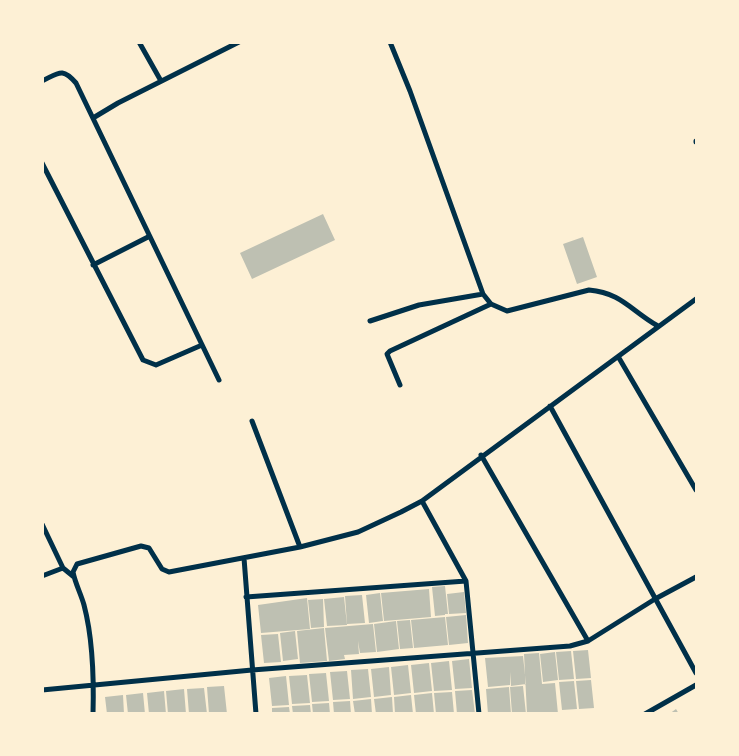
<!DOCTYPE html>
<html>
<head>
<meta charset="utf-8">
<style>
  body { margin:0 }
  #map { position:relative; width:739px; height:756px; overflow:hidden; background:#fdf0d5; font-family:"Noto Serif",serif }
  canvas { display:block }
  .frame { position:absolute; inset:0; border:44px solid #fdf0d5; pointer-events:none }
</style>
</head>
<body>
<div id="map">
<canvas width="739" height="756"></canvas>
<div class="frame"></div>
</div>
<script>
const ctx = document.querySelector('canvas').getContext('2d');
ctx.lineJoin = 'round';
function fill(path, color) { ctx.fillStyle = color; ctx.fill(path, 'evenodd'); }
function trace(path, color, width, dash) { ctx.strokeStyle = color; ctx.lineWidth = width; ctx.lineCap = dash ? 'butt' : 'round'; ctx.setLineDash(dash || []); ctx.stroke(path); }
const building = new Path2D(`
  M323 214 335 240 252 279 240 253Z
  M583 237 597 277 577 284 563 244Z
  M445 586 448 614H445V612V615L435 616 432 587Z
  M429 589 431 617 384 621 381 593Z
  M464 592 466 613 449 614 447 594Z
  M380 593 383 621 369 623 366 595Z
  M362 595 365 623 347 624 345 596Z
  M344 597 347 625 327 626 324 599Z
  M307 598 310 629 261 633 258 605Z
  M323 599 324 627 311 628 308 600Z
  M466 615 468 643 449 645 446 617Z
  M445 617 448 645 414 648 411 620Z
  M410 620 413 648 400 649 397 621Z
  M396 621 399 649 377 652 374 624Z
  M373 624 376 652 360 653 358 641 359 654 344 655 345 659 329 661 325 628Z
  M324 628 327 661 300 663 297 631Z
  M295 631 298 659 283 661 280 633Z
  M278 634 281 662 264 663 261 635Z
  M588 650 591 678 576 679 573 651Z
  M571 651 574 679 559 680 556 652Z
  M555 652 558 680 543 682 540 654Z
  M539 653 542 684 555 683 558 714H527L524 654Z
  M523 656 526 684 511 686 510 672V685L488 687 485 658Z
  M469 659 472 688 455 689 452 661Z
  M449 661 452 690 434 691 431 663Z
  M429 663 432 691 414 693 411 665Z
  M408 665 411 693 394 695 391 667Z
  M389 667 391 695 374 697 371 669Z
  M368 669 371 697 353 699 351 670Z
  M347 671 350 699 333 700 330 672Z
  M326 673 329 701 312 702 309 674Z
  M307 675 310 703 292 704 289 676Z
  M286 676 289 705 272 706 269 678Z
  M591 680 594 708 579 709 576 681Z
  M574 681 577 709 562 710 559 682Z
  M224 686 227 714H209L207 687Z
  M523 686 526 714H512L510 687Z
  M509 687 511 714H488L486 689Z
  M204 688 207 714H189L187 689Z
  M184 689 186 714H168L166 691Z
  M472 690 475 714H457L455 691Z
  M164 691 166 714H149L147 693Z
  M452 692 454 714H436L434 693Z
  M143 693 145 714H128L126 695Z
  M432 693 434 714H416L414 695Z
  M123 695 124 714H107L105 697Z
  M411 695 413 714H395L394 697Z
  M392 697 393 714H376L374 699Z
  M371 699 372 714H355L353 701Z
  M350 701 351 714H334L333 702Z
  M329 703 330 714H313L312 704Z
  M310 705 311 714H293L292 706Z
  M289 707 290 714H272V708Z
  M676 709 679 714H669Z`);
const minor = new Path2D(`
  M139 42 161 81
  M390 42 410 91 483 294 491 304 507 311 589 290C622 293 630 310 658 326
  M42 81C59 73 62 67 76 83L219 380
  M93 118 118 103 239 42
  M696 142V141
  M42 163 143 360 156 365 202 345
  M93 265 148 237
  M370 321 419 305 483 294
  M619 358 696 490
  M400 385 387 354 390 351 491 304
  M550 406 696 673
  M252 421 300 547
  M481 455 588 641
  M422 501 466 581 479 714
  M42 524 63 568 74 577
  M244 558 256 714
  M42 576 63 568
  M246 597 466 581
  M42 690 252 670 570 646 588 641 655 599 696 577
  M93 714C94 678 93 639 84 605 81 594 75 583 73 572L77 564 141 546 149 548 162 569 169 572 300 547 358 532 401 512 422 501 696 299
  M645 714 696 685`);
fill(building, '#bec0b2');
trace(minor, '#003049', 5);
</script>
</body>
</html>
